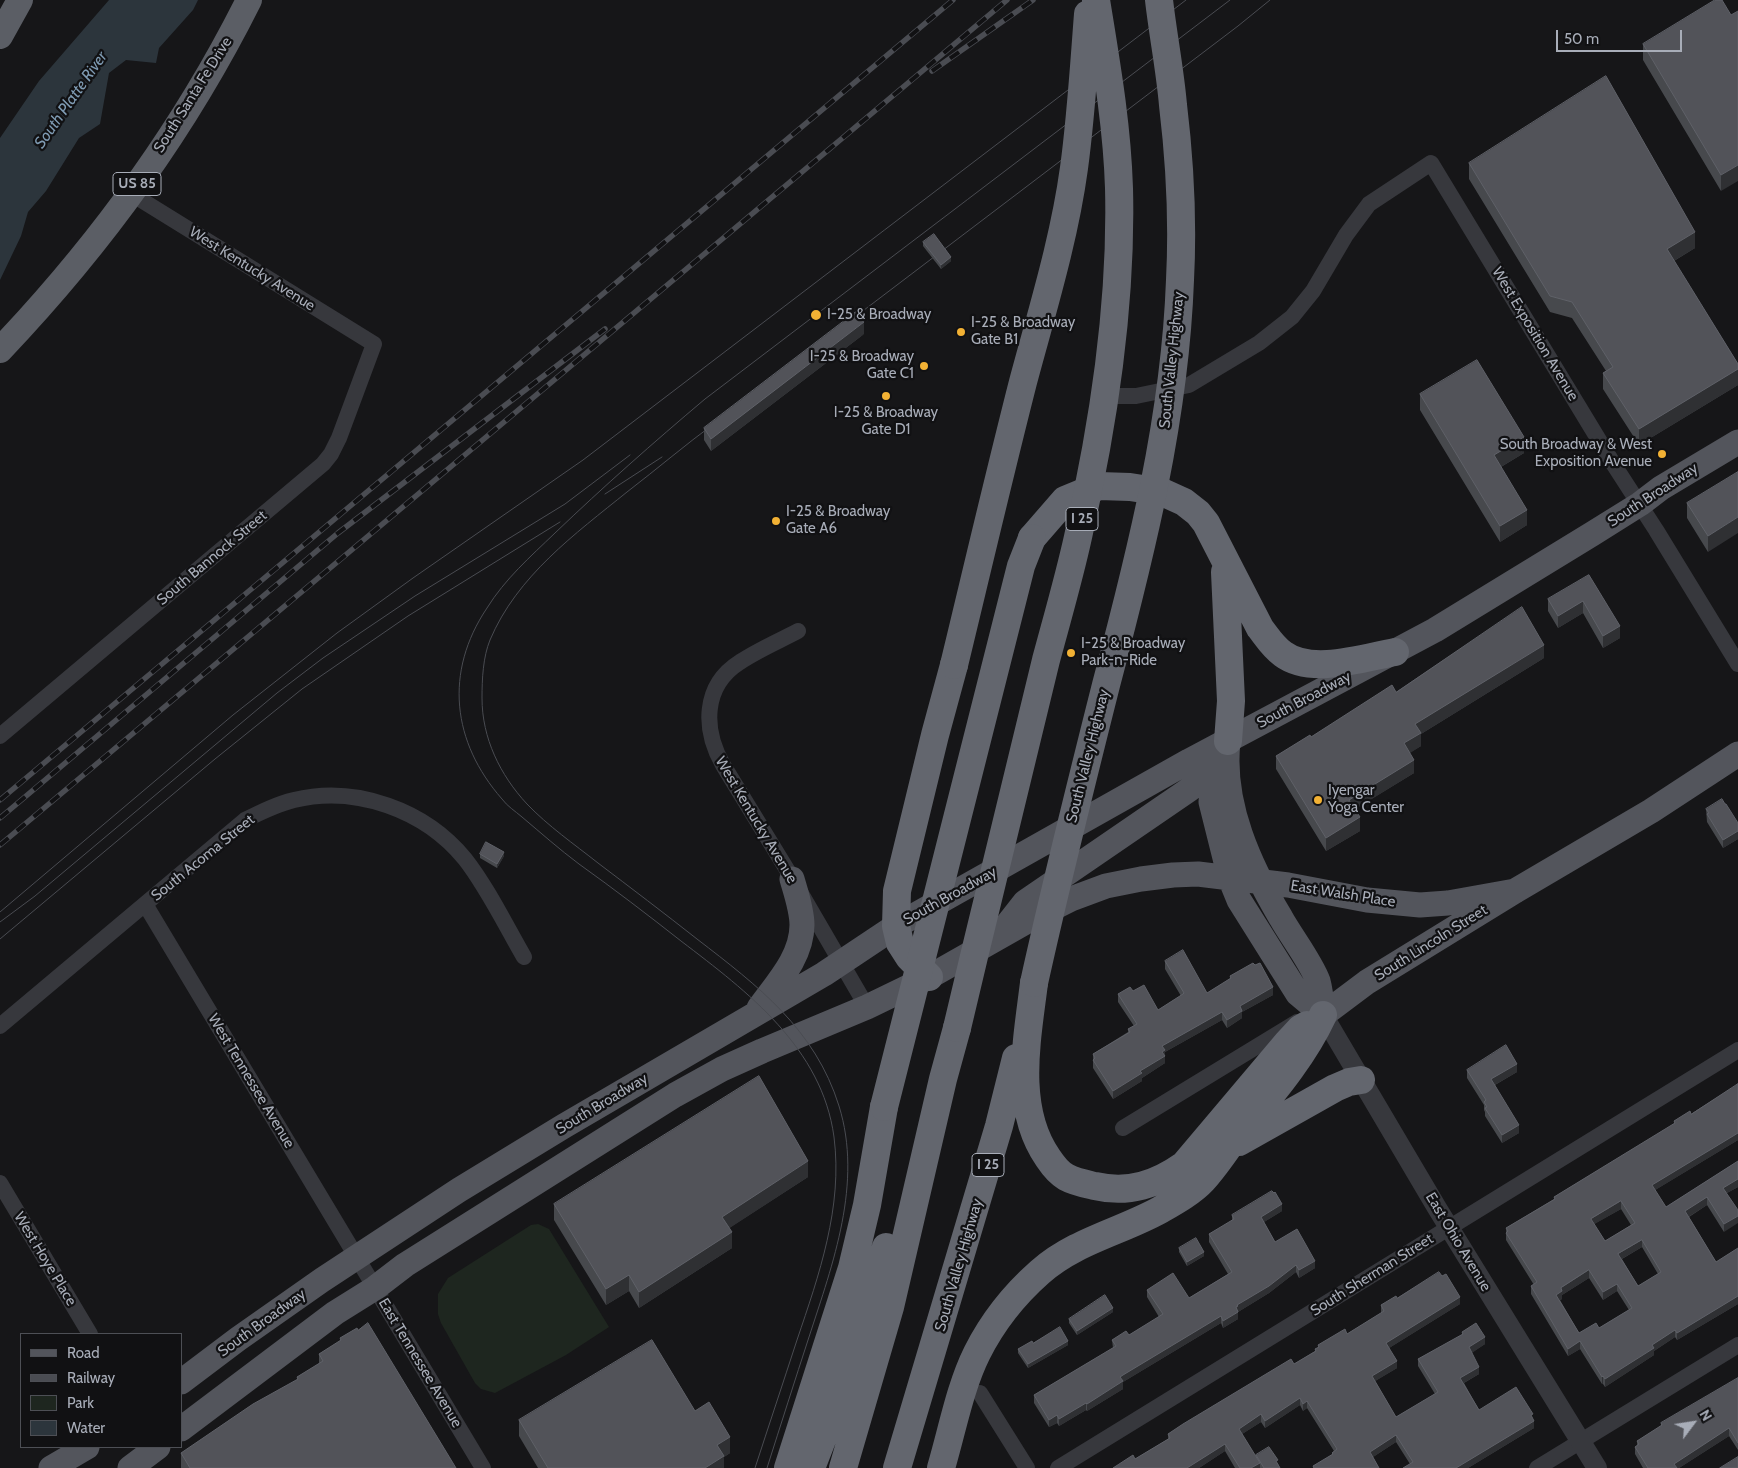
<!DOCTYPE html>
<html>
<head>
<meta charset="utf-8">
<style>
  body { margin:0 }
  #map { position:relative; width:1738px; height:1468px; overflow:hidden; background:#161618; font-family:Cabin,sans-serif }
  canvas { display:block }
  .legend { position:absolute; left:20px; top:1333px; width:162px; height:115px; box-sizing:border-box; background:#111113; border:1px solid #4d4f55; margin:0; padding:6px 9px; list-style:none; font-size:15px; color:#a8adb8 }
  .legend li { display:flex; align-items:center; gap:10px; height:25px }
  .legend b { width:25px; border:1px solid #4d4f55 }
  .north { position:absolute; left:1668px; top:1398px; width:50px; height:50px; -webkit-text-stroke:4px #111113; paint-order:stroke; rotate:59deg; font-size:14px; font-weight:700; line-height:20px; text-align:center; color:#a8adb8 }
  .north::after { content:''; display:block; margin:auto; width:18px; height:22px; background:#a8adb8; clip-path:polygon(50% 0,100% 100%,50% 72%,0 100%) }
  .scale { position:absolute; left:1556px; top:30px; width:126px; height:22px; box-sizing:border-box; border:2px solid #a8adb8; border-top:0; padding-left:6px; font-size:15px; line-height:18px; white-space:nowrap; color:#a8adb8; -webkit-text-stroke:4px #111113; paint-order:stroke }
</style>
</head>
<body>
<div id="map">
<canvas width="1738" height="1468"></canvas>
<ul class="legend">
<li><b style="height:6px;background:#53555c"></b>Road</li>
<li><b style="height:6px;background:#4a4c52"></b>Railway</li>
<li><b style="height:14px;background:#1e261f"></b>Park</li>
<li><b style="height:14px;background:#2c353c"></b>Water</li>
</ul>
<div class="north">N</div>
<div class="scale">50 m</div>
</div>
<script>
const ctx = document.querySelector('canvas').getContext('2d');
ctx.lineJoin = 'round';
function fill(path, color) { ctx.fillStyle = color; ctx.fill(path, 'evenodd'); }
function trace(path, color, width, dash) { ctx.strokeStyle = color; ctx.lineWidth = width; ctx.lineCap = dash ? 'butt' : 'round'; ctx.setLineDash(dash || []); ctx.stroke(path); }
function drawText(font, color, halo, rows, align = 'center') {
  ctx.font = font + ' Cabin,sans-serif'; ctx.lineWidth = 4.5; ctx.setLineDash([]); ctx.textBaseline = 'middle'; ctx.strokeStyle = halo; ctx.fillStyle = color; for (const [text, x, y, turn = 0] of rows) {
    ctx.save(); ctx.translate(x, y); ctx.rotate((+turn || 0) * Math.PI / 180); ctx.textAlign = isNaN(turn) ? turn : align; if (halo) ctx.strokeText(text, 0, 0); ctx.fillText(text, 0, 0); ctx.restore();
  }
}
const green = new Path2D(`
  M538 1224 549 1229 609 1327 566 1355 495 1393 481 1389 475 1383 441 1323 438 1314V1294L448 1278 531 1225Z`);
const water = new Path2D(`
  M109 0H198L193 10 159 48 156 63 126 60 109 73 100 124 79 138 46 191 28 212 21 236 0 280V138L39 81Z`);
const minor = new Path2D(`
  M1114 396H1136L1189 385 1259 343 1292 317 1313 291 1346 235 1369 204 1431 163 1614 465 1656 530 1738 664
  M798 631C779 641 758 650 740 662 702 686 703 730 723 765L789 873 867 1007
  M0 736 323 464 331 454 339 438 374 344 130 193
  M145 904 483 1468
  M0 1026 245 820C261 812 277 804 294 800 356 785 425 810 465 859 487 887 506 926 524 957
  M1123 1128 1297 1022
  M0 1183 90 1334
  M980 1393 1027 1468
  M1058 1468 1738 1050
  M1537 1468 1738 1345`);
const tertiary = new Path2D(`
  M1323 1015 1437 1208 1597 1468`);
const primary = new Path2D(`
  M1228 742C1221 804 1250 866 1281 918 1291 936 1311 962 1318 981 1321 992 1322 1004 1323 1015
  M1226 763 1212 791 1211 802 1230 878 1239 900 1298 994 1323 1015
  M1003 930 1025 902 1190 789 1202 777 1226 745
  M759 1008C777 983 802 957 802 925 802 910 796 893 792 879
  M1323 1015 1367 982 1515 891 1651 811 1738 754
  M181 1382 238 1339 322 1280 459 1190 564 1126 824 974 896 926 1189 761 1435 630 1592 534 1640 504 1661 488 1738 442
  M181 1429 335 1313 375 1288 405 1265 675 1095 722 1069 762 1051 867 1007 929 977 1033 918 1071 899 1106 886 1141 879 1173 875 1198 874 1288 885 1367 900 1420 905 1448 903 1515 891
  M51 1468 87 1447
  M130 1468 158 1447`);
const trunk = new Path2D(`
  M0 36 20 0
  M0 350C99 246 185 128 249 0`);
const motorway = new Path2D(`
  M1032 538 1065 500 1099 486 1130 487 1162 492 1184 502 1198 513 1206 523 1260 628C1267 637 1273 647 1283 654 1311 675 1363 658 1395 652
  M1225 572 1231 701 1228 741
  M929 977 909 957 900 943 896 926 897 891 935 735 954 665
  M1034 983C1027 1040 1013 1108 1048 1158 1052 1164 1059 1173 1066 1177 1075 1182 1086 1184 1095 1186 1129 1194 1157 1184 1184 1165L1287 1043 1300 1029 1307 1025
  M1239 1142 1335 1088 1349 1082 1361 1080
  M788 1468 852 1268 867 1205 884 1107
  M811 1468C840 1395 864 1322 886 1247
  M843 1468 890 1307 943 1079 957 1028
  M897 1468 999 1126 1016 1058
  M941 1468C952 1431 960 1387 977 1353 992 1323 1015 1294 1040 1272 1075 1241 1120 1232 1160 1210 1174 1202 1192 1192 1203 1180 1216 1166 1226 1149 1238 1135 1269 1097 1302 1060 1323 1015`);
const tram = new Path2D(`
  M847 323 1238 26 1270 0
  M715 423C685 445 657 469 627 492 575 534 517 576 490 640 483 657 482 679 482 698 482 738 500 775 527 804 548 826 574 844 598 863 631 888 664 913 697 939 758 986 815 1029 839 1106 863 1183 833 1263 809 1337 795 1380 781 1424 767 1468
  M605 494 662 457
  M0 912 233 715 337 633 413 578 583 460 1186 0
  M0 922 35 896 277 693 323 658 415 596 565 504 630 455
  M0 939 215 759 302 689 408 616 560 522
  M755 1468C769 1425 783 1383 797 1340 819 1275 843 1207 834 1137 822 1048 748 992 681 941 648 915 614 889 579 864 559 849 541 833 522 817 515 811 507 806 502 799 452 742 444 672 487 608 505 579 530 557 555 533 603 487 654 442 705 399L1230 0`);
const rail = new Path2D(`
  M932 71 1033 0
  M0 800 953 0
  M0 818 338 533 605 329
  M0 845 1007 0`);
const motorwayBridge = new Path2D(`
  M954 665C977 570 999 476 1023 382 1042 311 1064 241 1074 168 1081 117 1084 65 1088 14
  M1034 983C1056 883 1081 784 1106 685 1141 553 1175 418 1180 280 1183 222 1180 163 1173 105 1170 70 1163 35 1159 0
  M957 1028C986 905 1016 782 1046 660 1057 619 1069 578 1078 537 1104 423 1122 305 1119 188 1117 124 1106 62 1096 0
  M884 1107 1021 566 1032 538`);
const wall = new Path2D(`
  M1731 15 1721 191 1643 60V44Z
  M1469 163 1695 248 1674 261 1738 364V385L1639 445 1603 389V373L1606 371 1572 318 1550 312 1469 179Z
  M923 242 951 261 941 269 923 246Z
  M864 334 711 451 704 440V428Z
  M1420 394 1524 453 1501 467 1527 525 1500 542 1420 410Z
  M1738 472 1708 552 1687 518V503Z
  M1589 575 1620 638 1603 648 1583 613 1558 628 1548 611V599Z
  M1544 658 1421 734V746L1409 753 1414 773 1355 809 1360 831 1326 851 1276 769V756L1396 692Z
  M1706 809 1738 823V839L1723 848 1707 822Z
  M480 854 504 856 497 868 480 858Z
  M1165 961 1207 993 1230 979V976L1273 995 1242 1012V1018L1227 1028 1222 1020 1165 1052V1063L1142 1078V1081L1113 1099 1093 1068V1054L1128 1032V1029L1134 1026 1118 1002V994L1133 991 1158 1010 1181 996 1165 969Z
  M1467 1070 1517 1072 1495 1085 1519 1133 1502 1143 1485 1116V1112L1484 1110V1105L1467 1078Z
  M1738 1084V1140L1655 1190 1666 1207 1738 1161V1187L1727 1193 1724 1232 1707 1205 1689 1217 1716 1262 1738 1248V1304L1677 1340 1675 1337 1654 1351V1355L1605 1387 1603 1384H1602L1580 1349 1568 1356 1531 1294V1286L1534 1285 1506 1240V1228L1554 1199V1197L1674 1124V1121L1691 1114ZM1621 1209 1631 1225 1605 1241 1594 1224ZM1642 1247 1658 1274 1638 1286 1622 1259ZM1589 1278 1603 1300 1617 1291 1629 1310 1599 1328 1579 1333 1560 1300 1562 1299V1295Z
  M808 1177 729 1228 732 1248 639 1308 629 1291 606 1305 554 1220V1204Z
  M1282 1211 1264 1222 1275 1242 1315 1268 1299 1278 1296 1272 1269 1293 1238 1312V1319L1223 1328 1221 1323 1123 1382V1389L1087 1411 1086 1410 1059 1426 1057 1423 1049 1427 1034 1403V1395L1113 1348 1112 1340 1129 1335 1159 1317 1147 1297V1290L1189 1298 1228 1274 1209 1242V1234L1232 1221V1215Z
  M1179 1248 1204 1256 1187 1266 1179 1252Z
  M1397 1298 1460 1304 1389 1348 1397 1368 1375 1381 1396 1417 1435 1394 1418 1366V1359L1462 1335V1332L1485 1344 1471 1353 1479 1374 1464 1383 1479 1410 1533 1419 1534 1428 1468 1468H1403L1410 1464 1396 1442 1373 1457 1379 1468H1313V1466L1332 1455V1453L1334 1451 1307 1408 1303 1411 1300 1405 1265 1428 1261 1422 1242 1434 1256 1457V1455L1278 1464 1280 1468H1235L1225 1451 1199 1468H1113L1135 1459 1168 1439V1434L1294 1364 1315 1351V1349L1318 1348V1345L1347 1334 1381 1313V1305Z
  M1113 1312 1077 1335 1069 1323V1319Z
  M340 1338 456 1468H181V1453L297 1380V1377L319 1364V1354L340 1341Z
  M1033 1343 1068 1345 1028 1368 1018 1353V1349Z
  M1738 1378V1450L1729 1436 1679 1468H1643L1635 1454V1447L1637 1446V1441L1661 1426V1423Z
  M695 1411 730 1453 724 1457V1468H538L519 1436V1420Z`);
const shadedWall = new Path2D(`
  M1738 165V181L1721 191V175Z
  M1695 232V248L1667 265V249Z
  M951 257V261L941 269V265Z
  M864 322V334L711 451V439Z
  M1738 369V385L1639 445V429Z
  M1524 437V453L1494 471V455Z
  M1527 510V525L1500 542V526Z
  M1738 517V533L1708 552V536Z
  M1583 601V613L1558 628V616Z
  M1620 626V638L1603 648V636Z
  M1544 645V658L1421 734V746L1404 757V743L1415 724Z
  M1414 760V773L1349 813V800Z
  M1360 817V831L1326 851V838Z
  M1738 831V839L1723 848V840Z
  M504 852V856L497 868V864Z
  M1273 987V995L1242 1012V1018L1227 1028V1020L1240 1006Z
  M1222 1012V1020L1165 1052V1063L1142 1078V1081L1113 1099V1091L1140 1071 1162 1046Z
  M1517 1064V1072L1491 1087V1079Z
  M1519 1125V1133L1502 1143V1135Z
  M1738 1133V1140L1652 1192V1185Z
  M808 1161V1177L722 1233V1217Z
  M1738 1179V1187L1723 1195V1188Z
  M1707 1197V1205L1685 1219V1211Z
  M1621 1201V1209L1591 1226V1219Z
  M1282 1204V1211L1261 1224V1217Z
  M1738 1216V1223L1724 1232V1224Z
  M732 1232V1248L639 1308V1292Z
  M1642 1240V1247L1618 1261V1254Z
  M1204 1252V1256L1187 1266V1262Z
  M1315 1261V1268L1299 1278V1270Z
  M1296 1265V1272L1269 1293 1238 1312V1319L1223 1328V1321L1236 1307 1237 1305Z
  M1589 1270V1278L1562 1295V1299L1556 1302V1295L1561 1288Z
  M629 1275V1291L606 1305V1289Z
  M1617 1284V1291L1603 1300V1292Z
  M1738 1296V1304L1677 1340V1333Z
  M1460 1297V1304L1386 1350V1343Z
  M1113 1308V1312L1077 1335V1331Z
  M1221 1316V1323L1123 1382V1389L1087 1411V1404L1123 1375Z
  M1675 1330V1337L1654 1351V1355L1605 1387V1379L1652 1345Z
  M1485 1337V1344L1469 1355V1347Z
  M1068 1341V1345L1028 1368V1364Z
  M1580 1341V1349L1568 1356V1349Z
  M1397 1361V1368L1372 1383V1376Z
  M1479 1367V1374L1460 1385V1378Z
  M1603 1376V1384H1602V1377Z
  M1300 1398V1405L1265 1428V1421Z
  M1307 1401V1408L1303 1411V1404Z
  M1086 1403V1410L1059 1426V1419Z
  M1261 1414V1422L1239 1436V1429Z
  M1057 1415V1423L1049 1427V1420Z
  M1534 1421V1428L1468 1468H1456Z
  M1729 1428V1436L1679 1468H1674V1464Z
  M1396 1435V1442L1370 1459V1452Z
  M730 1437V1453L724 1457V1468H705L717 1445Z
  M1225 1444V1451L1199 1468H1187Z
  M1260 1463V1468H1251Z`);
const building = new Path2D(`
  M1715 0H1722L1731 15 1738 11V165L1721 175 1643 44Z
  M1606 76 1695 232 1667 249 1738 364V369L1639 429 1603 373 1613 367 1572 302 1550 296 1469 163Z
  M934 234 951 257 941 265 923 242Z
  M856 312 864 322 711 439 704 428Z
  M1477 360 1524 437 1494 455 1527 510 1500 526 1420 394Z
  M1738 472V517L1708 536 1687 503Z
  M1589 575 1620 626 1603 636 1583 601 1558 616 1548 599Z
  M1522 607 1544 645 1415 724 1421 733 1404 743 1414 760 1349 800 1360 817 1326 838 1276 756 1310 735 1311 737 1392 685 1396 692Z
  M1722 799 1725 804H1726L1738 823V831L1723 840 1707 814 1709 813 1706 809Z
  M486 842 504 852 497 864 480 854Z
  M1183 950 1207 993 1231 978 1230 976 1253 963 1255 965 1260 963 1273 987 1240 1006 1242 1011 1227 1020 1222 1012 1162 1046 1165 1050 1162 1052 1165 1056 1140 1071 1142 1073 1113 1091 1093 1060 1095 1058 1093 1054 1130 1032 1128 1029 1137 1024 1118 994 1130 987 1133 991 1144 985 1158 1010 1183 994 1184 993 1165 961Z
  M1506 1045 1517 1064 1491 1079 1519 1125 1502 1135 1485 1108 1487 1107 1484 1102 1486 1100 1467 1070Z
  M759 1076 808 1161 722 1217 732 1232 639 1292 629 1275 606 1289 554 1204Z
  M1738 1084V1133L1652 1185 1666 1207 1738 1161V1179L1723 1188 1738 1210V1216L1724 1224 1707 1197 1685 1211 1716 1262 1738 1248V1296L1677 1333 1675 1330 1652 1345 1654 1348 1605 1379 1603 1376 1602 1377 1580 1341 1568 1349 1531 1286 1537 1282 1506 1233 1508 1231 1506 1228 1555 1199 1554 1197 1675 1123 1674 1121 1690 1111 1691 1114ZM1621 1201 1635 1223 1605 1241 1591 1219ZM1642 1240 1661 1272 1638 1286 1618 1254ZM1589 1270 1603 1292 1617 1284 1632 1308 1599 1328 1596 1323 1579 1333 1556 1295 1562 1291 1561 1288Z
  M1272 1191 1274 1193 1275 1192 1282 1204 1261 1217 1275 1242 1297 1229 1315 1261 1299 1270 1296 1265 1269 1286 1237 1305 1238 1306 1236 1307 1238 1312 1223 1321 1221 1316 1123 1375 1120 1377 1123 1381 1087 1404 1086 1403 1059 1419 1057 1415 1049 1420 1034 1395 1116 1346 1112 1340 1126 1331 1129 1335 1163 1314 1147 1290 1173 1273 1189 1298 1232 1272 1209 1234 1234 1219 1232 1215Z
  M1196 1238 1204 1252 1187 1262 1179 1248Z
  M1439 1272 1442 1276 1446 1274 1460 1297 1386 1343 1397 1361 1372 1376 1396 1417 1438 1392 1418 1359 1463 1334 1462 1332 1476 1323 1485 1337 1469 1347 1479 1367 1460 1378 1479 1410 1516 1387 1533 1414 1531 1415 1534 1421 1456 1468H1403L1413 1462 1396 1435 1370 1452 1379 1468H1314L1313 1466 1333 1454 1332 1453 1337 1449 1307 1401 1303 1404 1300 1398 1265 1421 1261 1414 1239 1429 1260 1463 1251 1468H1240L1225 1444 1187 1468H1113L1133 1455 1135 1459 1170 1438 1168 1434 1183 1424 1291 1359 1294 1364 1316 1351 1315 1349 1319 1347 1318 1345 1345 1329 1347 1334 1384 1311 1381 1305 1396 1296 1397 1298Z
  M1105 1295 1113 1308 1077 1331 1069 1319Z
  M368 1323 456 1468H190L181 1453 253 1404 298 1379 297 1377 323 1361 319 1354 341 1340 340 1338 357 1328 358 1330Z
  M1060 1327 1068 1341 1028 1364 1018 1349 1032 1341 1033 1343Z
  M652 1340 695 1411 709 1402 730 1437 717 1445 724 1456 705 1468H548L519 1420Z
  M1738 1378V1443L1729 1428 1674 1464 1677 1468H1648L1635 1447 1639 1444 1637 1441 1662 1425 1661 1423Z
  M1269 1447 1278 1460 1276 1461 1280 1468H1264L1256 1455Z
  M1738 1457V1468H1720Z`);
const markers = [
  [816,315,6,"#f2b134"],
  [961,332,5,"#f2b134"],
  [924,366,5,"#f2b134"],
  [886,396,5,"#f2b134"],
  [1662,454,5,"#f2b134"],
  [776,521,5,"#f2b134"],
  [1071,653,5,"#f2b134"],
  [1318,800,5,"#f2b134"]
];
const shields = [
  [137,184,48],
  [1082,519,32],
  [988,1165,32]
];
const shieldNames = [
  ["US 85",137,184],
  ["I 25",1082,519],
  ["I 25",988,1165]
];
const streetNames = [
  ["South Santa Fe Drive",193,95,-58],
  ["West Kentucky Avenue",252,269,32],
  ["West Exposition Avenue",1535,334,59],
  ["South Valley Highway",1172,360,-84],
  ["South Broadway",1653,495,-33],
  ["South Bannock Street",212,558,-40],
  ["South Broadway",1304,700,-28],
  ["South Valley Highway",1088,756,-76],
  ["West Kentucky Avenue",756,820,59],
  ["South Acoma Street",203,858,-39],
  ["East Walsh Place",1343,894,9],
  ["South Broadway",950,896,-29],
  ["South Lincoln Street",1431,943,-32],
  ["West Tennessee Avenue",251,1081,59],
  ["South Broadway",602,1104,-31],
  ["East Ohio Avenue",1458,1242,59],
  ["West Hoye Place",45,1259,59],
  ["South Valley Highway",959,1265,-74],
  ["South Sherman Street",1372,1275,-32],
  ["South Broadway",262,1323,-36],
  ["East Tennessee Avenue",420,1363,59]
];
const poiNames = [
  ["I-25 & Broadway",827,315],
  ["I-25 & Broadway",971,323],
  ["Gate B1",971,340],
  ["I-25 & Broadway",914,357,"right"],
  ["Gate C1",914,374,"right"],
  ["I-25 & Broadway",886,413,"center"],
  ["Gate D1",886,430,"center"],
  ["South Broadway & West",1652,445,"right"],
  ["Exposition Avenue",1652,462,"right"],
  ["I-25 & Broadway",786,512],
  ["Gate A6",786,529],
  ["I-25 & Broadway",1081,644],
  ["Park-n-Ride",1081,661],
  ["Iyengar",1328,791],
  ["Yoga Center",1328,808]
];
const waterNames = [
  ["South Platte River",71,100,-55]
];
fill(green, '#1e261f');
fill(water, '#2c353c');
trace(minor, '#37383d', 16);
trace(tertiary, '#37383d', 20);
trace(primary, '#53555c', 25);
trace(trunk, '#5b5e65', 26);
trace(motorway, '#63666e', 28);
trace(tram, '#4a4c52', 1);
trace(rail, '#4a4c52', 5.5);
trace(rail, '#111113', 4, [11]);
trace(motorwayBridge, '#63666e', 28);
fill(wall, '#47494d');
fill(shadedWall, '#2f3033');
fill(building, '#525359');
trace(building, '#5f6168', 1);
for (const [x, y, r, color] of markers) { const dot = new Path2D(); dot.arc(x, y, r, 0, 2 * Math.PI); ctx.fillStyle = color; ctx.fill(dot); trace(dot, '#111113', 2); }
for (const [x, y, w] of shields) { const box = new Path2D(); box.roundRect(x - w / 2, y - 11.5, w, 23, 4); ctx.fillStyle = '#111113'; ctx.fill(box); trace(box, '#a8adb8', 1); }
drawText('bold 14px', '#a8adb8', null, shieldNames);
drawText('15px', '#a8adb8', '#111113', streetNames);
drawText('15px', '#a8adb8', '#111113', poiNames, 'left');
drawText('italic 16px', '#7f9bb3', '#111113', waterNames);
</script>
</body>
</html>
